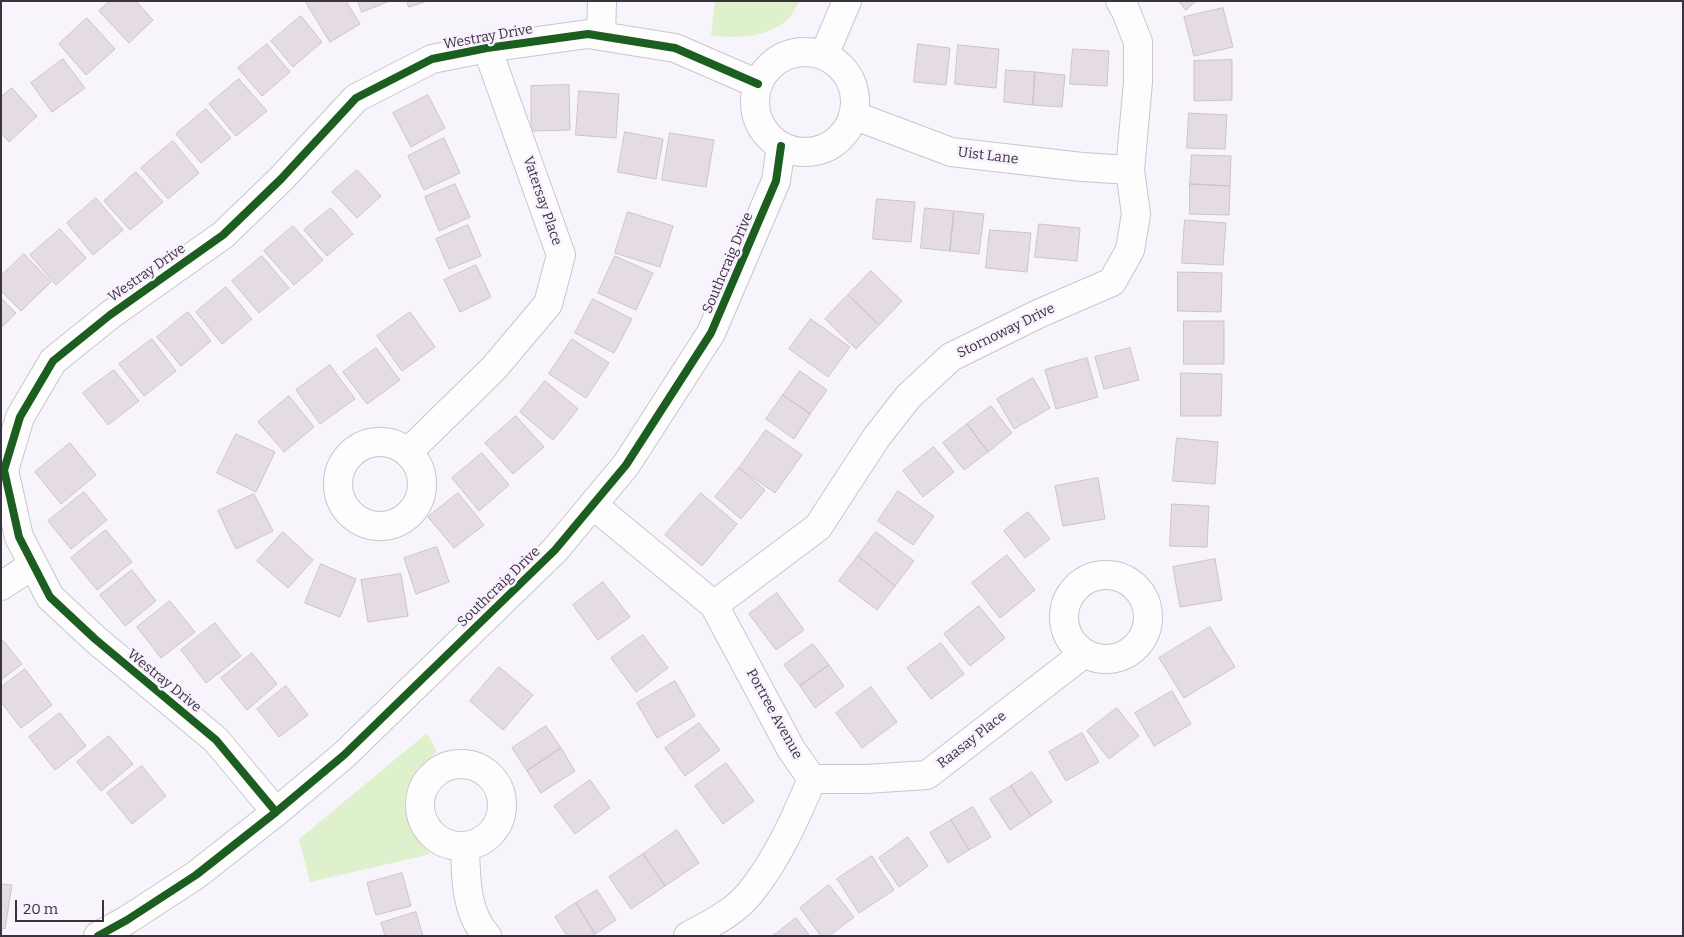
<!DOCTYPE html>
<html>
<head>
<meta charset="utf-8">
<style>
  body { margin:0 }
  #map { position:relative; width:1684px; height:937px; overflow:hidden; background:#f8f4fb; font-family:Bitter,serif }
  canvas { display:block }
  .frame { position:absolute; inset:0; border:2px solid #3a323f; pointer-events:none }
  .scale { position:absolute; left:15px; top:900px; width:89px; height:22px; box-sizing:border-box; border:2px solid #3a323f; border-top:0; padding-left:6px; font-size:15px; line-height:18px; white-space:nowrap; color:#3a323f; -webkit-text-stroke:4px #f9f1fe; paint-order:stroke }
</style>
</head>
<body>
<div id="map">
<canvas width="1684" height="937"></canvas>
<div class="frame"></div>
<div class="scale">20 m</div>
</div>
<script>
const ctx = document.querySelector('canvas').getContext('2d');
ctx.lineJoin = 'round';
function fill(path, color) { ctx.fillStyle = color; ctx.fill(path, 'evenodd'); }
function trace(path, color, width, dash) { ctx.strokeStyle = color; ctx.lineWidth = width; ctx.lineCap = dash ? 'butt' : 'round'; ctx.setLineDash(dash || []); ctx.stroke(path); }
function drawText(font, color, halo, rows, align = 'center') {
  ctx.font = font + ' Bitter,serif'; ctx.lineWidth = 5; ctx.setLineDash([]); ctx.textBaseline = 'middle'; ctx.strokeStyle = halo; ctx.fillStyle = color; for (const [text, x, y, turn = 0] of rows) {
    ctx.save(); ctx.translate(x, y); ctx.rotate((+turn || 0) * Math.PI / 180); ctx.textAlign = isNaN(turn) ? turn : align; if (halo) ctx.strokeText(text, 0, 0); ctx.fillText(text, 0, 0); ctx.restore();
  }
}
const green = new Path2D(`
  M715 1H800C796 6 793 13 789 18 769 38 737 38 711 36Z
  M427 733 437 752C394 791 396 810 431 854L310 882 299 839Z`);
const building = new Path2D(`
  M110 1H136L153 20 129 43 99 11Z
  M308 1H346L360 24 330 42 306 3Z
  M358 1H390L362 12Z
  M407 1H427L409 7Z
  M1179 1H1196L1186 10Z
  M1223 8 1233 47 1194 56 1184 17Z
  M301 16 322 42 293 67 271 41Z
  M87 18 115 49 86 75 59 44Z
  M267 44 290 72 262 96 238 68Z
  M918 44 950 48 946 85 914 82Z
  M958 45 999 49 996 88 955 84Z
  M1073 49 1109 51 1107 86 1070 84Z
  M63 59 85 88 52 112 31 83Z
  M1232 60V100L1194 101V61Z
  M1006 70 1035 72 1033 105 1004 102Z
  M1035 72 1065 75 1062 107 1033 105Z
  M239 79 267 111 236 136 209 104Z
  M569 85 570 130 531 131V86Z
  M12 88 37 116 9 142 1 133V97Z
  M579 91 619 94 616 138 576 135Z
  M428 95 445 128 411 147 393 113Z
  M206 109 231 138 201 163 176 134Z
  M1189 113 1227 115 1225 149 1187 148Z
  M625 132 663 139 656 179 618 172Z
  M670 133 714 140 706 187 662 180Z
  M444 138 460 173 424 190 408 156Z
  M173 141 199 173 168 199 141 168Z
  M1192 155 1231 156 1230 186 1190 184Z
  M357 170 381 196 357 218 332 192Z
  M136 172 163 202 130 230 104 201Z
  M455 184 470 217 439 231 425 197Z
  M1190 184 1230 186 1229 215 1190 214Z
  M96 198 123 230 93 255 67 223Z
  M877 199 915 202 911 242 873 239Z
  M331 208 353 234 327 256 304 230Z
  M925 208 954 211 950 251 921 248Z
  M954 211 984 214 979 254 950 251Z
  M628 212 673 226 660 267 615 253Z
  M1185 220 1226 223 1223 265 1182 263Z
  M1039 224 1080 228 1077 261 1035 257Z
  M468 225 481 256 449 269 436 239Z
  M293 226 323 260 294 285 264 251Z
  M60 229 86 258 56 285 30 255Z
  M990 230 1031 233 1027 272 986 268Z
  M24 254 51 282 21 311 1 291V276Z
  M262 256 289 288 259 313 232 281Z
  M615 256 653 273 636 310 598 293Z
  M476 265 491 297 460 312 444 280Z
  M871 271 902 301 879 325 848 295Z
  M1178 272 1222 273 1221 312 1178 311Z
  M226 287 252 319 222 344 196 312Z
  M848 295 879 325 856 349 825 319Z
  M1 298 16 313 1 328Z
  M593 299 632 319 614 353 575 333Z
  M188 312 211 341 181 366 157 337Z
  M410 312 435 347 402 371 377 336Z
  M811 319 850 347 828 377 789 349Z
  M1184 321H1224V364H1184Z
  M152 339 176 371 144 396 119 364Z
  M572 339 609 363 586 398 549 374Z
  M376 348 400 380 367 404 343 372Z
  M1130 348 1139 380 1104 389 1095 357Z
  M1087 358 1098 397 1056 409 1045 370Z
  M330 365 355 399 320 424 296 390Z
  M114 370 139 401 108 425 83 393Z
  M800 371 827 390 810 414 783 395Z
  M1181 373 1222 374 1221 416H1181Z
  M1033 378 1050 408 1014 429 997 399Z
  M545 381 578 409 553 440 520 412Z
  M783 395 810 414 794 439 766 419Z
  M289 396 314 427 284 452 258 422Z
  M991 406 1012 433 988 452 967 424Z
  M516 416 544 447 513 474 485 443Z
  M967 424 988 452 964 470 943 443Z
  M766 430 802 455 775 493 739 468Z
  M236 434 275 452 256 492 217 473Z
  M1177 438 1218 442 1215 484 1173 481Z
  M70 443 96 475 61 504 35 472Z
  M934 447 954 472 923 497 903 471Z
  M482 453 509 485 479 511 452 478Z
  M739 468 765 490 741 519 715 497Z
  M1098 478 1105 519 1063 526 1055 486Z
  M898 491 934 516 913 545 878 521Z
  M84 492 107 520 71 549 48 521Z
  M458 493 484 525 454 548 428 517Z
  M701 493 737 524 702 566 665 535Z
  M254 494 273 531 236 549 218 511Z
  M1172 504 1209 506 1207 547 1170 546Z
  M1028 512 1050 539 1025 558 1004 531Z
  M106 530 132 562 97 590 71 558Z
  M283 532 313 560 288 588 257 561Z
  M876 532 914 561 895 586 858 556Z
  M437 547 449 582 416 594 404 558Z
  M1007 555 1035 590 1000 618 972 583Z
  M858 556 895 586 877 610 839 581Z
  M1215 559 1222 600 1180 607 1173 567Z
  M321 564 356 579 340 617 305 603Z
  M132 570 156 601 125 626 100 595Z
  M401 574 408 616 368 622 361 580Z
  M603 582 630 617 598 640 573 605Z
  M777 593 804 630 776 650 749 614Z
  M170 601 195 632 161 658 137 627Z
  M979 606 1005 638 970 666 944 634Z
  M215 623 241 656 206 683 181 650Z
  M1210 627 1235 667 1184 698 1159 658Z
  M643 635 668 668 636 692 611 658Z
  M1 638 22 664 1 680Z
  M941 643 964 674 931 699 907 668Z
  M813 644 829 665 800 686 784 665Z
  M252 653 277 684 247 710 221 678Z
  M829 665 844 686 815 708 800 686Z
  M499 667 533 695 503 730 470 701Z
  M25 669 52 705 21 728 1 702V687Z
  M675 681 695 716 657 738 637 703Z
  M286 686 308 715 279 737 257 709Z
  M871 687 897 722 862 748 836 713Z
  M1172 691 1191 724 1154 746 1135 713Z
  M1117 708 1139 736 1109 759 1087 731Z
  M60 713 86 746 55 770 29 737Z
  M699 723 720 750 685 776 665 748Z
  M546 726 561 748 527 771 512 748Z
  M1082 733 1099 762 1066 781 1049 752Z
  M109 736 133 764 101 791 77 762Z
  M561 748 575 771 541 793 527 771Z
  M726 763 754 801 723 824 695 786Z
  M142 766 166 796 132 824 107 793Z
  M1032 772 1052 802 1031 816 1011 786Z
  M590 780 610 808 575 834 554 806Z
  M1011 786 1031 816 1010 830 990 799Z
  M973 807 991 837 969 850 951 820Z
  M951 820 969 850 948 863 930 833Z
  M677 830 699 863 665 886 643 854Z
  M908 837 928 866 899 887 879 858Z
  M643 854 665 886 631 909 609 877Z
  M872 856 894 890 859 913 837 879Z
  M402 873 411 906 376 915 367 883Z
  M1 884 12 885 5 929 1 928Z
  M829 885 854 917 829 936H821L800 908Z
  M597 890 616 920 595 934 576 903Z
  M576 903 595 934 592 936H567L555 917Z
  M416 912 423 936H385L381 923Z
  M796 918 810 936H773Z`);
const minor = new Path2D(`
  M601 36 602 1
  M853 115 951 152 1082 167 1130 170
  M338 484a42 42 0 1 1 84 0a42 42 0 1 1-84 0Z
  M408 452 494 368 548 304 561 255 487 48
  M593 505 714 605 791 749 812 779C796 817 777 860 750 893 734 913 710 924 688 936
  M1064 617a42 42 0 1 1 84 0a42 42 0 1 1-84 0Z
  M1 586 33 565
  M714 605 818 527 876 438 908 397 951 357 1038 314 1112 282 1130 250 1136 214 1130 170 1138 82V42L1125 9 1120 1
  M420 805a41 41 0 1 1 82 0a41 41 0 1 1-82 0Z
  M812 779H866L927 775 1077 659 1082 652
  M276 812 216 740 95 639 50 597 19 537 4 470 20 417 53 361 110 315 223 235 281 179 356 98 432 59 487 48 588 34 675 48 758 84
  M465 846C466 876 465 912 487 936`);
const tertiary = new Path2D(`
  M755 102a50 50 0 1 1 100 0a50 50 0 1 1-100 0Z
  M824 55 847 1
  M98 936 127 920 196 875 276 812 344 755 555 550 626 465 711 333 776 181 781 146`);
const cycleway = new Path2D(`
  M276 812 216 740 95 639 50 597 19 537 4 470 20 417 53 361 110 315 223 235 281 179 356 98 432 59 487 48 588 34 675 48 758 84
  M98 936 127 920 196 875 276 812 344 755 555 550 626 465 711 333 776 181 781 146`);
const streetNames = [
  ["Westray Drive",488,37,-10],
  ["Uist Lane",988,156,7],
  ["Vatersay Place",542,201,71],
  ["Southcraig Drive",728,263,-67],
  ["Westray Drive",147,273,-35],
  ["Stornoway Drive",1006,331,-26],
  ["Southcraig Drive",499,587,-44],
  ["Westray Drive",164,681,39],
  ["Portree Avenue",774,714,61],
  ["Raasay Place",972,740,-38]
];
fill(green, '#dff0cc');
fill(building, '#e4dbe3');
trace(building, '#cbc3cb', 1);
trace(minor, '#cac5ce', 30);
trace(tertiary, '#cac5ce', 30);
trace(minor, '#fefdfe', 28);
trace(tertiary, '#fefdfe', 28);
trace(cycleway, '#1b5e20', 8);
drawText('14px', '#3a323f', '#f9f1fe', streetNames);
</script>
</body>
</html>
